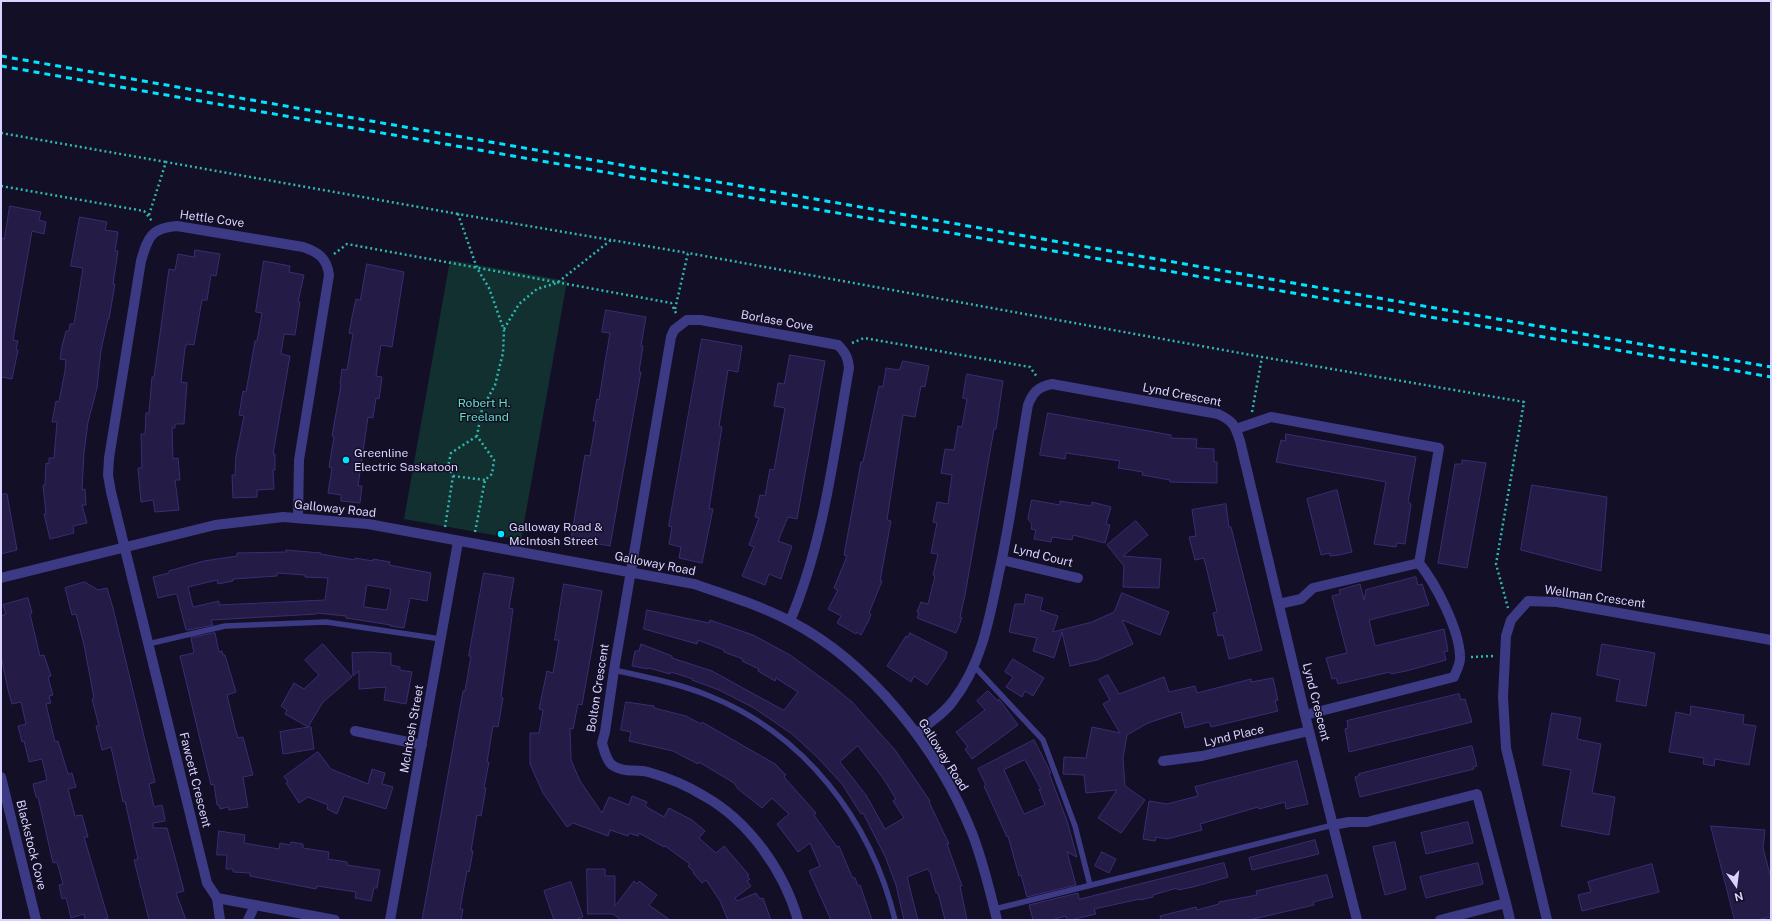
<!DOCTYPE html>
<html>
<head>
<meta charset="utf-8">
<style>
  body { margin:0 }
  #map { position:relative; width:1772px; height:921px; overflow:hidden; background:#130f26; font-family:"Public Sans",sans-serif }
  canvas { display:block }
  .frame { position:absolute; inset:0; border:2px solid #d9d4ff; pointer-events:none }
  .north { position:absolute; left:1716px; top:865px; width:40px; height:40px; -webkit-text-stroke:3px #130f26; paint-order:stroke; rotate:166deg; font-size:11px; font-weight:700; line-height:16px; text-align:center; color:#d9d4ff }
  .north::after { content:''; display:block; margin:auto; width:14px; height:18px; background:#d9d4ff; clip-path:polygon(50% 0,100% 100%,50% 72%,0 100%) }
</style>
</head>
<body>
<div id="map">
<canvas width="1772" height="921"></canvas>
<div class="frame"></div>
<div class="north">N</div>
</div>
<script>
const ctx = document.querySelector('canvas').getContext('2d');
ctx.lineJoin = 'round';
function fill(path, color) { ctx.fillStyle = color; ctx.fill(path, 'evenodd'); }
function trace(path, color, width, dash) { ctx.strokeStyle = color; ctx.lineWidth = width; ctx.lineCap = dash ? 'butt' : 'round'; ctx.setLineDash(dash || []); ctx.stroke(path); }
function drawText(font, color, halo, rows, align = 'center') {
  ctx.font = font + ' "Public Sans",sans-serif'; ctx.lineWidth = 3; ctx.setLineDash([]); ctx.textBaseline = 'middle'; ctx.strokeStyle = halo; ctx.fillStyle = color; for (const [text, x, y, turn = 0] of rows) {
    ctx.save(); ctx.translate(x, y); ctx.rotate((+turn || 0) * Math.PI / 180); ctx.textAlign = isNaN(turn) ? turn : align; if (halo) ctx.strokeText(text, 0, 0); ctx.fillText(text, 0, 0); ctx.restore();
  }
}
const green = new Path2D(`
  M450 260 567 281 521 540 404 519Z`);
const building = new Path2D(`
  M10 206 41 212 39 220 46 222 44 234 32 231 13 340 18 341 16 349 18 350 12 379 1 377V238L4 239Z
  M80 217 107 222 105 230 118 232 115 251H118L113 284H115L109 319H108L101 350 97 388 88 422 84 453 82 490 85 489 86 505H82L87 523 73 526 74 533 50 539 44 514H46L43 485H45L46 463 49 464V458H54L57 422H52L56 401 59 402 65 371 66 360 60 359 62 346 66 331H69L70 324H74L83 268 71 266Z
  M195 250 220 254 216 276 211 275 207 300H202L194 345 187 344 185 348 181 382 187 383 184 424H175V428H172L173 459 178 458 180 480H175L179 510 155 512 153 500 141 502 138 468H142L141 434H145L146 413H149L152 377H154L169 269 175 270 178 254 194 257Z
  M264 261 290 266 289 272 304 275 298 302H300L295 335 284 334 281 354 290 356 273 454H275V470H273L274 489 257 490V497L233 498 232 475H235L236 456 244 416 239 415 243 391 246 392 255 341H257L262 313 256 312Z
  M367 264 404 272 392 347 381 345 376 376 382 377 379 399 376 398 373 418 368 417 358 486H362L360 503 341 501V495L328 493 332 468 329 467 334 437 332 436 341 385 340 384 342 369 347 370 353 334 349 333 352 317 356 299 360 300Z
  M606 310 646 317 641 346H643L639 372H641L610 546 571 539 585 455 590 456 596 421H593L597 399 599 400 605 362 610 333 602 332Z
  M702 339 742 346 738 372 728 370 719 426 722 427 709 509H713L702 563 679 558 681 547 669 544 672 527 669 526Z
  M790 355 825 361 797 519 788 517 778 541 792 546 781 579 769 574 765 585 742 576 754 547 749 545 759 518 755 517 760 495 765 496 770 469 774 470 785 408 774 406 778 383 784 384Z
  M903 361 929 366 925 387 921 386 915 417 903 415 887 520 891 521 880 581H882L869 613 871 614 868 622 861 635 857 632 856 634 837 623 841 616 828 609 838 590 834 588 847 556 844 555 861 462H863L879 386 883 387 886 368 899 370Z
  M967 374 1003 381 996 429H994L965 595 960 617 962 618 956 633 917 618 919 613 917 612 921 602 928 604 935 576 933 575 938 554 931 553 937 523 933 522 937 502 948 504 952 475 941 473 945 449 954 450 958 426 962 427 967 399 963 398Z
  M1048 413 1171 435V438L1197 439 1196 448 1214 449V462H1217V483L1170 482V480L1142 475 1143 472 1118 468 1120 461 1066 453 1065 459 1040 455Z
  M1286 434 1416 457 1408 502 1411 504 1405 544 1397 543 1396 547 1374 544 1386 482 1276 462 1281 440 1285 441Z
  M1462 460 1486 463 1467 568 1438 563 1455 464H1462Z
  M1532 485 1607 497 1601 571 1521 550Z
  M1337 490 1352 552 1339 555 1330 556V553L1321 555 1307 499Z
  M7 494 17 550 1 554V495Z
  M1032 500 1060 505V501L1091 506 1092 502 1111 507 1106 524 1110 525 1105 543 1073 535 1072 540 1052 537 1051 542 1034 539 1036 530 1031 529 1032 524 1028 519Z
  M1226 504 1229 527H1231L1262 650 1229 659 1223 635 1218 636 1213 613 1217 612 1204 558 1195 560 1189 537 1196 536 1192 510Z
  M1136 521 1148 535 1123 556 1161 559 1159 588 1123 587 1124 566 1107 545Z
  M286 550 321 553V554L355 560V558L373 561V559L390 562 389 565 431 573 427 601 410 598 404 628 390 626 391 625 346 618V616L317 613V614L211 620 213 625 189 630H186L177 595 175 594 158 598 153 577 169 573V571L204 561 237 556V553L286 552ZM277 573 305 575V577L328 578 325 600 219 605V601L193 607 188 587 217 580 218 584 233 581V579L277 576ZM367 585 391 589 387 610 364 607Z
  M484 573 514 578 509 608 513 609 501 697 503 698 498 727 493 726 487 762H489L484 788H486L481 816 477 815 471 851H473L469 872 467 871 460 909H463L461 920H422L463 691H465L471 656H469Z
  M1416 577 1418 585 1422 584 1429 605 1369 620 1375 646 1444 629 1448 651 1444 652 1446 660 1406 671 1391 674 1390 672 1338 684 1336 678 1332 679 1326 658 1347 653 1332 596 1340 594 1339 590 1360 584 1364 600 1366 590Z
  M85 582 98 590 107 588 113 608 155 782 149 784 154 807 162 805 165 819V821L153 823V828H167L184 891 176 893 186 920H149L134 860 138 859 125 801 123 802 111 747 102 750 96 726H99L92 699 94 698 84 645 76 614 72 615 65 588Z
  M564 584 602 591 582 705 578 704 573 729 570 728 571 760 580 781 602 813 609 797 629 805 632 796 647 802 645 806 664 817 669 808 692 820 705 831 699 838 716 853 724 846 749 875 747 876 750 879 747 881 751 886 735 898 737 901 756 893 760 899 763 898 771 920H728L720 901 706 880 702 883 693 873 694 872 688 866 690 864 665 846 664 847 639 833 638 836 629 833 628 836 610 830 608 836 573 823 567 827 543 793 530 764V733H539L543 710 539 709 547 671 553 673 559 640H555Z
  M1122 593 1169 612 1160 635 1122 620 1133 644 1097 660 1070 666 1062 632 1054 658 1033 651 1037 638 1009 632 1015 604H1024L1026 594 1043 598 1040 610 1058 616 1053 632 1092 622 1114 612Z
  M28 598 32 613 30 614 40 656 44 655 51 676 48 677 53 695 49 696 51 703 46 704 55 742 58 741 68 774 72 773 76 787 68 789 75 816 82 815 88 837H84L108 918 101 920H85L84 914 71 918 66 898 62 899 59 885 63 884 57 862 53 863 38 797H36L33 784 47 780 42 759 29 762 24 741 22 742 18 726 26 724 21 702 12 704 8 690 1 656V616L6 614 3 605Z
  M647 610 709 623 710 620 753 635 790 655 834 687 852 702 895 750 930 801 929 802 949 844H947L962 886H960L967 920H945L938 893H936L930 872 927 869 907 877 918 920H904L896 885 885 856 863 813 861 814 842 784 817 757 792 734 754 708 719 690 692 680 693 679 671 672 670 674 649 668 648 669 632 666 635 651H639L641 644 672 656V658L712 671 783 710 785 709 798 692 776 678 775 681 758 671 759 669 742 661 743 659 724 652V650L698 640 697 644 644 629ZM858 746 883 778 896 799 893 801 904 818 885 829 866 795 840 762Z
  M215 633 219 652 222 651 223 655H225L236 692 227 695 235 728 238 738 243 737 253 775 243 777 248 807 229 810 228 807 220 809 219 805H217L214 784 211 785 180 656 194 653 191 638Z
  M910 633 947 652 945 659 927 685 914 676 911 682 887 666 906 636 908 637Z
  M323 644 352 677 323 702 308 727 285 714 287 710 281 706 294 683 304 689 319 675 305 660Z
  M1602 644 1655 653 1646 706 1616 701 1620 680 1597 675Z
  M372 652 391 653V665L400 667V670L412 672 406 704 384 700 386 687 359 689V671L353 676 352 653Z
  M1013 659 1044 678 1033 696 1025 691 1022 697 1006 687 1013 677 1005 672Z
  M1108 675 1119 694 1164 677 1169 692 1195 686 1197 693 1251 679V682L1273 678 1278 700 1275 701 1278 711 1211 727 1209 722 1185 728 1181 712 1148 723 1127 735 1123 758 1125 786 1145 800 1121 833 1098 818 1117 790 1086 793 1084 775 1063 774 1064 757 1086 758 1092 727 1120 733 1103 704 1110 700 1099 680Z
  M988 691 998 701 999 699 1018 725 972 759 965 749 968 747 956 732 985 710 977 701Z
  M1459 694 1461 700 1465 699 1472 722 1349 752 1345 729 1348 728 1347 721Z
  M626 702 654 706V708L686 716 701 724 702 722 775 764 786 775 784 777 816 813 814 815 837 847 839 846 852 877 855 878 858 886 860 885 872 920H831L809 871 820 866 810 843 798 852 777 824 789 814 772 798 762 808 738 789 734 783 699 762 698 764 673 751 629 741 631 732 621 730Z
  M1691 706 1744 715 1743 724 1756 726 1749 765 1715 759 1714 766 1703 764 1704 758 1669 752 1676 712 1690 715Z
  M1552 713 1581 718 1577 739 1601 744 1592 793 1615 797 1609 835 1561 826 1571 770 1543 765Z
  M311 727 314 749 283 754 280 732Z
  M1034 740 1051 773H1049L1067 821 1077 857 1067 852 1076 885 1027 897 1021 875 1019 876 1008 836 1007 837 999 819 984 786 986 785 978 769ZM1025 760 1041 789H1039L1045 805 1024 814 1004 770Z
  M1472 746 1477 766 1473 767 1474 769 1360 797 1355 777 1360 775 1359 774Z
  M318 752 331 769 368 784 372 769 385 773 382 784 393 787 386 809 344 796 337 814 327 809 328 805 308 797 299 803 286 783 288 781 284 777Z
  M1297 761 1308 804 1286 809 1285 802 1259 809 1258 807 1200 824 1202 830 1167 839 1156 837 1155 841 1143 839 1149 801 1167 804 1198 796 1195 787Z
  M1468 822 1473 843 1426 854 1421 833Z
  M1711 826 1765 830 1763 848 1771 878V917L1756 920H1735Z
  M219 831 245 835 244 843 279 849 280 843 290 845 291 842 303 844V848L329 852 328 859 347 862V865L380 870 377 888H374L371 901 355 898 356 892 317 886 316 889 250 876V873L233 872V869H226L227 855H217Z
  M1315 840 1319 854 1252 870 1249 858Z
  M1395 842 1406 889 1385 895 1373 847Z
  M1102 852 1116 859 1109 873 1095 866Z
  M1224 863 1228 877 1193 887 1178 890 1177 888 1153 895V897L1140 900V899L1094 909 1096 914 1070 920H1067L1066 916 1051 920H1033L1029 905 1078 893 1079 899Z
  M1478 863 1483 884 1426 898 1420 877Z
  M1652 864 1659 892 1582 911 1578 895 1591 892 1588 882Z
  M587 869H605V876H615V906L634 881 637 884 639 881 657 895 649 905 670 920H621L613 914H588Z
  M1327 875 1333 897 1313 902 1314 905 1249 920H1161L1160 916 1196 907 1197 910 1219 904V902L1257 895 1256 891 1273 887Z
  M571 882 583 917 575 920H554L544 891Z`);
const path = new Path2D(`
  M1 133 166 162
  M1 186 144 211 152 221
  M149 215 166 162 458 214
  M334 254 347 244 671 303 677 315
  M675 309 688 253 1262 357
  M504 329 519 304 537 289 557 283 611 240 688 253
  M852 343 864 338 1030 367 1037 377
  M1252 412 1262 357 1524 402 1496 564 1508 608
  M453 476 485 480
  M445 527 453 476 448 466 451 453 477 436
  M475 532 485 480 492 474 494 460 477 436 482 409 495 385 503 353 504 330 489 288 477 268 458 214 611 240
  M1471 657 1494 656`);
const service = new Path2D(`
  M148 644 225 626 326 622 441 639
  M974 666 1043 740 1075 826 1090 885
  M614 670C645 677 677 683 707 695 804 733 871 820 895 920
  M995 909 1333 825`);
const minor = new Path2D(`
  M1236 429 1271 417 1439 448 1419 563
  M298 518 299 460 329 275C327 258 318 252 303 247L177 226C151 228 148 237 141 261L109 458 108 475 111 492 207 883 217 898 335 920
  M1002 560 1078 578
  M1 578 215 525 283 517 368 524 694 584C727 595 759 605 790 621 870 662 939 750 972 833 983 861 990 891 997 920
  M1279 604 1301 599 1313 588 1419 563C1436 584 1459 629 1460 656 1461 663 1456 671 1454 677L1305 715
  M790 621C824 541 834 453 849 368 848 357 845 352 838 345L701 320H687L674 330 671 337 614 670 605 732 602 743C604 750 606 760 612 765 623 773 635 769 648 772 666 777 688 786 704 796 749 821 784 871 798 920
  M355 731 422 745
  M917 734C929 722 943 715 953 701 981 665 989 621 998 577 1011 520 1018 462 1028 405 1033 392 1038 387 1052 384L1218 414C1233 421 1235 425 1240 441L1305 715 1357 920
  M1163 761 1202 756 1309 731
  M1 777 36 920
  M1333 825 1349 822H1367L1477 794 1506 903
  M217 898 220 920
  M248 920 255 905
  M390 920 458 542
  M1440 920 1506 903 1510 920
  M1547 920 1506 748 1503 697 1506 636 1511 620 1528 601 1557 602 1771 640`);
const rail = new Path2D(`
  M1 56 1771 367
  M1 66 1771 377`);
const markers = [
  [346,460,4,"#00e5ff"],
  [501,534,4,"#00e5ff"]
];
const streetNames = [
  ["Hettle Cove",212,219,8],
  ["Borlase Cove",777,321,10],
  ["Lynd Crescent",1182,395,11],
  ["Galloway Road",335,509,6],
  ["Lynd Court",1043,556,14],
  ["Galloway Road",655,564,11],
  ["Wellman Crescent",1595,597,8],
  ["Bolton Crescent",598,688,-81],
  ["Lynd Crescent",1316,702,76],
  ["McIntosh Street",412,729,-80],
  ["Lynd Place",1234,736,-13],
  ["Galloway Road",943,755,58],
  ["Fawcett Crescent",195,780,76],
  ["Blackstock Cove",31,845,76]
];
const parkNames = [
  ["Robert H.",484,403],
  ["Freeland",484,417]
];
const poiNames = [
  ["Greenline",354,453],
  ["Electric Saskatoon",354,467],
  ["Galloway Road &",509,527],
  ["McIntosh Street",509,541]
];
fill(green, '#12302f');
fill(building, '#241b47');
trace(building, '#3b2d73', 1);
trace(path, '#2fb8b0', 2.5, [2, 3]);
trace(service, '#3d3a85', 5.5);
trace(minor, '#3d3a85', 10);
trace(rail, '#00e5ff', 3, [6, 5]);
for (const [x, y, r, color] of markers) { const dot = new Path2D(); dot.arc(x, y, r, 0, 2 * Math.PI); ctx.fillStyle = color; ctx.fill(dot); trace(dot, '#130f26', 1.5); }
drawText('12px', '#d9d4ff', '#130f26', streetNames);
drawText('12px', '#5fe0c0', '#130f26', parkNames);
drawText('12px', '#d9d4ff', '#130f26', poiNames, 'left');
</script>
</body>
</html>
